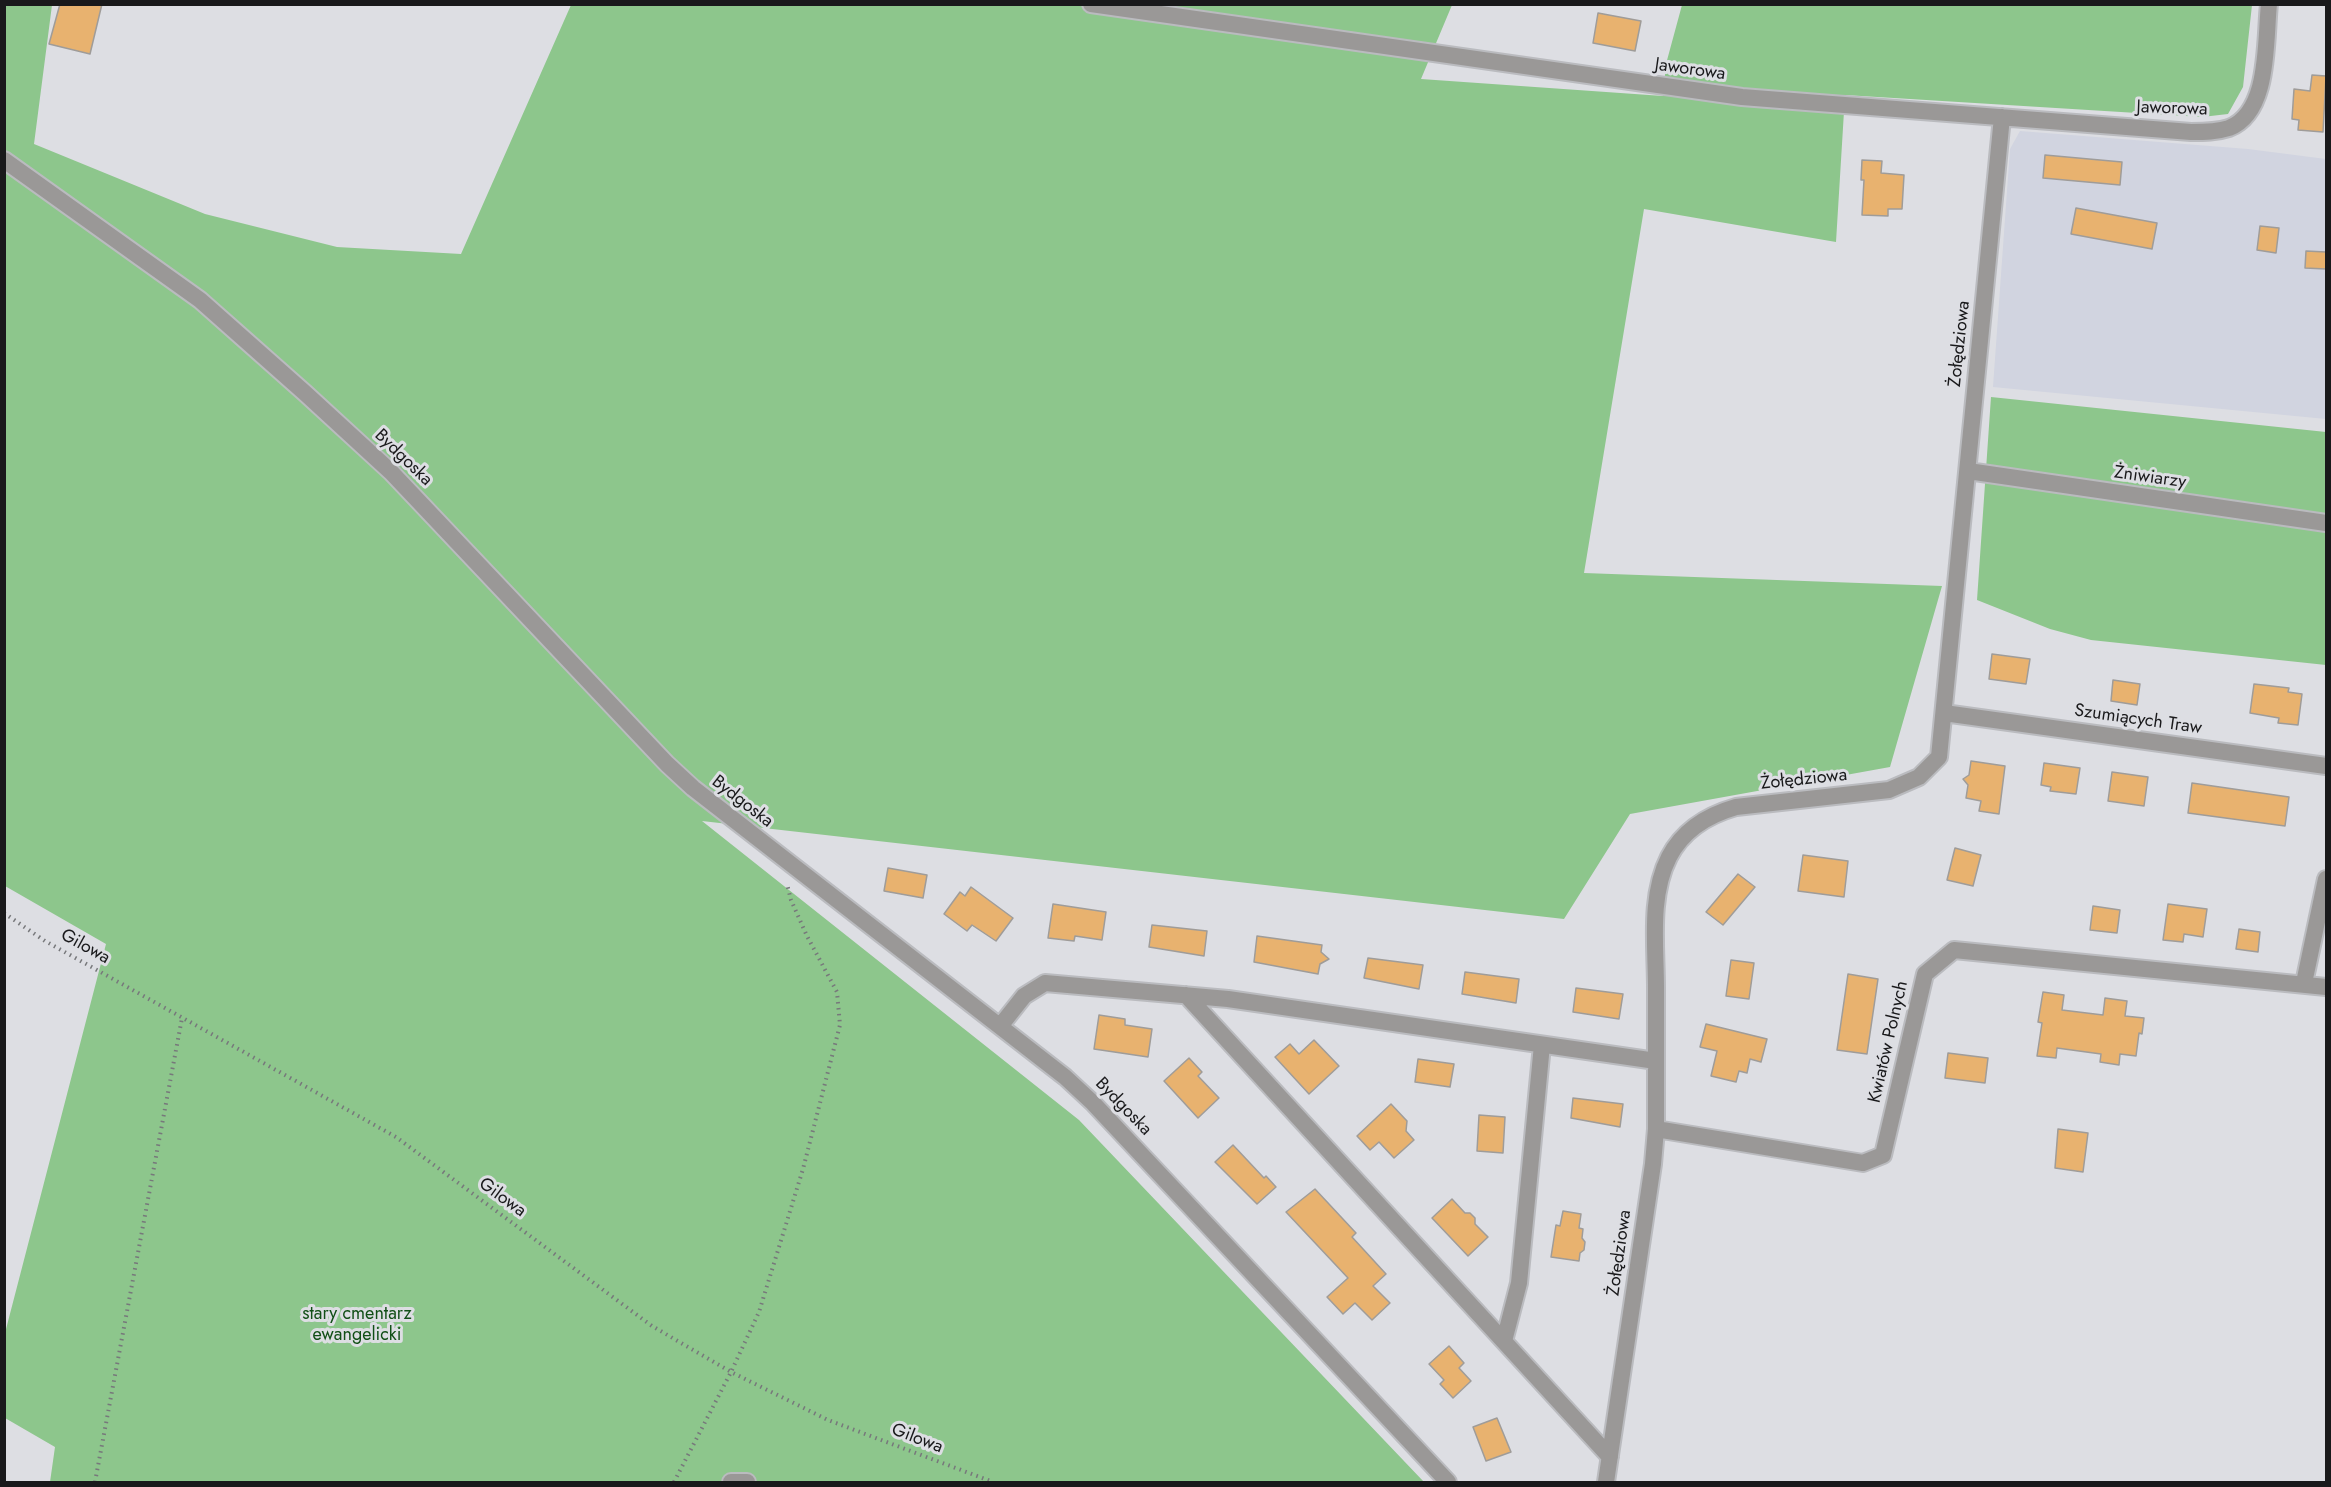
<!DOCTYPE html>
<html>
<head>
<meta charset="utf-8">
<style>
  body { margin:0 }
  #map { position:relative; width:2331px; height:1487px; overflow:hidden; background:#dddee3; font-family:Jost,sans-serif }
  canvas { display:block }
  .frame { position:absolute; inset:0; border:6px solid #19191b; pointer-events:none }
</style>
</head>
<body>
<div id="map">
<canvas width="2331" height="1487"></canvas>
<div class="frame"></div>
</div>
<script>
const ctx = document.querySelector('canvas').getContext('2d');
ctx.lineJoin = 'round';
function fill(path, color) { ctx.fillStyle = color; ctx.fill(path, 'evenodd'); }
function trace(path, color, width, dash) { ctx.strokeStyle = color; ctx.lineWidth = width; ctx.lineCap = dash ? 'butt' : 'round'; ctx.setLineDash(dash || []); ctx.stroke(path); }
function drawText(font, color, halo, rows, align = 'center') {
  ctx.font = font + ' Jost,sans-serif'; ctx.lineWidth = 6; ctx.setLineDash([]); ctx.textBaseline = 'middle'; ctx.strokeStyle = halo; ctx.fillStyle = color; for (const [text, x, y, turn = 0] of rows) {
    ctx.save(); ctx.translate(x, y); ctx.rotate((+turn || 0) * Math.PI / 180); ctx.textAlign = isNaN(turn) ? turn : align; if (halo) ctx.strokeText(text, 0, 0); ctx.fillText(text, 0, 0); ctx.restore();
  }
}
const built = new Path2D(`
  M2020 131 2248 149 2326 159V419L1993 387 2010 149Z`);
const green = new Path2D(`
  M5 5H52L34 144 205 214 337 247 461 254 571 5H1452L1421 79 1663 96 1666 64 1682 5H2252L2243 87 2228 114 2202 117 1845 95 1836 242 1644 209 1584 573 1942 586 1890 767 1630 814 1564 919 702 821 1079 1120 1424 1482H50L55 1447 5 1418V1333L106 944 5 886Z
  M1991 397 2326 432V665L2091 640 2050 629 1977 600Z`);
const building = new Path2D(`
  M60 4H102L90 54 49 44Z
  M1598 13 1641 21 1635 51 1593 43Z
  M2312 75 2326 76 2323 132 2298 130 2299 120 2292 119 2294 89 2310 91Z
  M2045 155 2122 162 2120 185 2043 178Z
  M1862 160 1882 161 1881 173 1904 175 1902 209H1888V216L1862 215 1864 180H1861Z
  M2076 208 2157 223 2152 249 2071 234Z
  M2260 226 2279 228 2276 253 2257 250Z
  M2306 251 2326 252V269L2305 268Z
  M1992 654 2030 659 2026 684 1989 679Z
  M2113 680 2140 684 2137 705 2111 701Z
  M2254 684 2289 688 2288 692 2302 694 2298 725 2278 723 2279 718 2250 713Z
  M1971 761 2005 766 1999 814 1979 811 1981 801 1966 798 1968 785 1963 779 1969 775Z
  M2044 763 2080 768 2076 794 2050 791 2051 787 2041 785Z
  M2112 772 2148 777 2144 806 2108 801Z
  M2192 783 2289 797 2285 826 2188 813Z
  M1955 848 1981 855 1973 886 1947 880Z
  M1803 855 1848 861 1844 897 1798 891Z
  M888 868 927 875 923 898 884 891Z
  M1738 874 1755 887 1723 925 1706 912Z
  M971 887 1013 918 996 941 972 925 967 931 944 914 960 892 965 896Z
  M1053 904 1106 912 1102 940 1075 936 1074 941 1048 938Z
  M2168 904 2207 909 2203 937 2184 934 2183 942 2163 940Z
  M2093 906 2120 910 2117 933 2090 930Z
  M1152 925 1207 931 1204 956 1149 947Z
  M2239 929 2260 932 2258 952 2236 949Z
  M1257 936 1322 945 1321 952 1329 959 1320 964 1318 974 1254 962Z
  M1368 958 1423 965 1419 989 1364 978Z
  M1731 960 1754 963 1749 999 1726 996Z
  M1465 972 1519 979 1516 1003 1462 994Z
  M1848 974 1878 979 1867 1054 1837 1050Z
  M1576 988 1623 994 1619 1019 1573 1012Z
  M2043 992 2064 995 2062 1010 2103 1015 2105 998 2127 1001 2125 1016 2144 1018 2142 1034 2139 1033 2136 1056 2120 1054 2119 1065 2100 1062 2101 1054 2057 1048 2056 1058 2037 1056 2042 1023 2038 1022Z
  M1099 1015 1125 1019V1025L1152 1029 1148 1057 1094 1049Z
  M1706 1024 1767 1039 1761 1062 1750 1059 1747 1073 1739 1071 1736 1082 1711 1076 1717 1051 1700 1047Z
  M1314 1040 1339 1066 1309 1094 1275 1057 1290 1044 1299 1054Z
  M1948 1053 1988 1058 1985 1083 1945 1078Z
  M1189 1058 1202 1072 1198 1076 1219 1098 1198 1118 1164 1081Z
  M1418 1059 1454 1064 1450 1087 1415 1082Z
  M1573 1098 1623 1104 1620 1127 1571 1118Z
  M1391 1104 1407 1121 1406 1131 1414 1140 1394 1158 1379 1142 1370 1150 1357 1136Z
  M1479 1115 1505 1117 1503 1153 1477 1151Z
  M2058 1129 2088 1133 2083 1172 2055 1168Z
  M1233 1145 1264 1178 1266 1176 1276 1187 1257 1204 1215 1162Z
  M1315 1189 1356 1233 1352 1237 1386 1274 1373 1286 1390 1303 1372 1320 1355 1303 1343 1314 1327 1297 1348 1278 1286 1212Z
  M1452 1199 1465 1213H1470L1475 1218V1224L1488 1237 1468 1256 1432 1218Z
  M1563 1211 1581 1214 1579 1228 1583 1229 1582 1238 1585 1242 1584 1250 1580 1253 1579 1261 1551 1257 1556 1225 1560 1226Z
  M1449 1346 1464 1363 1459 1368 1471 1381 1453 1398 1440 1384 1444 1380 1429 1364Z
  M1497 1418 1511 1452 1486 1461 1473 1427Z`);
const path = new Path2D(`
  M4 913 45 941 396 1137 652 1326 731 1372 828 1420 993 1482
  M95 1482 182 1018
  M674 1482 731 1372 759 1312 803 1169 840 1025 837 992 807 936 791 900 787 884`);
const minor = new Path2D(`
  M1091 4 1742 97 2191 132C2204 132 2217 132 2229 128 2270 112 2265 41 2269 4
  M4 160 200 300 305 393 391 472 667 764 693 788 1065 1077 1093 1103 1448 1482
  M1968 471 2326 523
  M1944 713 2326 766
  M2304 983 2326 879
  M1186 995 1610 1457
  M1001 1025 1024 996 1045 983 1228 999 1656 1061
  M1656 1129 1863 1163 1883 1155 1925 974 1954 950 2326 987
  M1504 1341 1519 1283 1542 1045
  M731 1482H747
  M1606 1482 1653 1164 1656 1129C1656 1082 1656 1035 1656 988 1656 946 1649 896 1669 857 1683 830 1708 815 1736 807L1889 790 1919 777 1939 757 2002 117`);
const streetNames = [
  ["Jaworowa",1690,70,8],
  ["Jaworowa",2172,109,2],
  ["Żołędziowa",1960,344,-84],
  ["Bydgoska",403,458,44],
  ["Żniwiarzy",2150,478,8],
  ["Szumiących Traw",2138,720,8],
  ["Żołędziowa",1804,780,-6],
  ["Bydgoska",742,802,38],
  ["Gilowa",85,947,29],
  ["Kwiatów Polnych",1889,1042,-77],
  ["Bydgoska",1123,1107,46],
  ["Gilowa",502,1198,36],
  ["Żołędziowa",1620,1253,-82],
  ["Gilowa",917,1439,21]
];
const parkNames = [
  ["stary cmentarz",357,1315],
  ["ewangelicki",357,1336]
];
fill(built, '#d1d4e0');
fill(green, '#8dc68c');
fill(building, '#e8b26f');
trace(building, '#9f9c99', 1.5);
trace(minor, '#babbbf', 20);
trace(path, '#77787b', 4, [1.5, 4.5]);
trace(minor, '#9a9897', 16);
drawText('18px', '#19191b', '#dddee3', streetNames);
drawText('18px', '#114f16', '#dddee3', parkNames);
</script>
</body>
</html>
